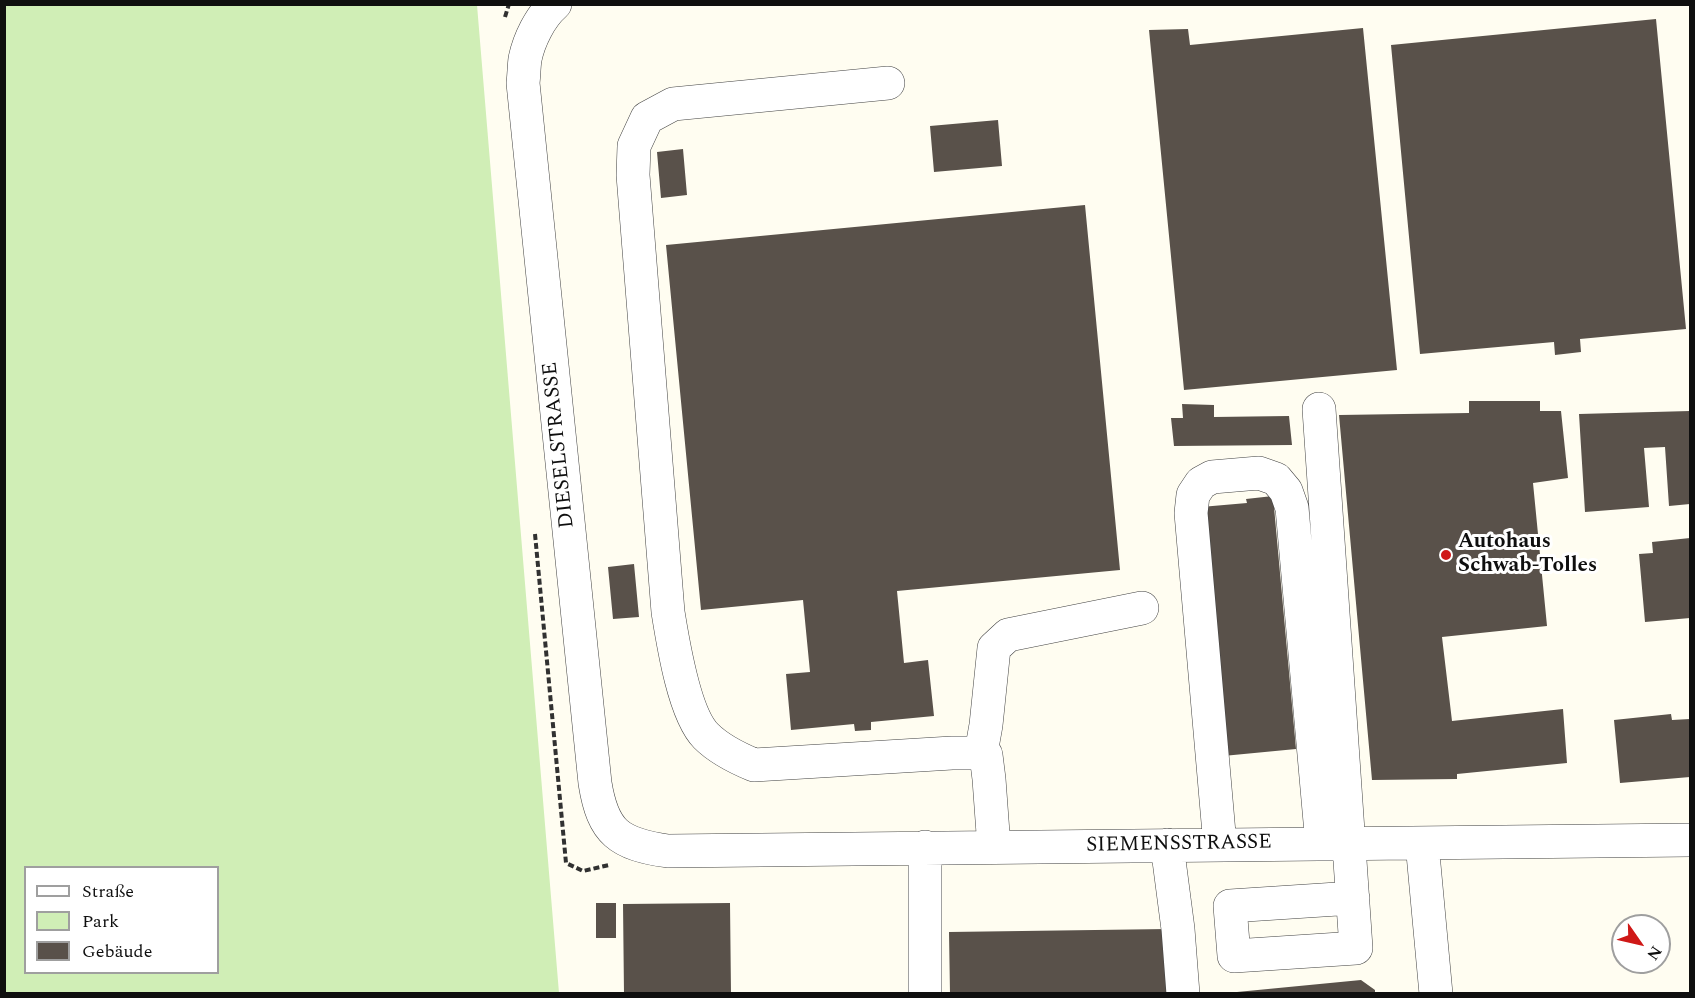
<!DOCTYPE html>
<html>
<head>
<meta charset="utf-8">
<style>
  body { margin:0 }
  #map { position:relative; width:1695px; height:998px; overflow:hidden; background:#fffdf1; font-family:Spectral,serif }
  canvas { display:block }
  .frame { position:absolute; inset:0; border:6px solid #0f0f0f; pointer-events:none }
  .legend { position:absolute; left:24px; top:866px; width:195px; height:108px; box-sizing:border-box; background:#fff; border:2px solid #9f9f9f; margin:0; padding:8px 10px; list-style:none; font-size:18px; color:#0f0f0f }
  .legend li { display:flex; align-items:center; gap:12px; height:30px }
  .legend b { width:30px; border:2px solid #9f9f9f }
  .north { position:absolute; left:1611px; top:914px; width:60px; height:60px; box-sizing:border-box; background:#fff; border:2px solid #9f9f9f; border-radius:50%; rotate:124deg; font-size:16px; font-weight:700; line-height:24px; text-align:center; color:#0f0f0f }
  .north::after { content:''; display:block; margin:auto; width:21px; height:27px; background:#cf1817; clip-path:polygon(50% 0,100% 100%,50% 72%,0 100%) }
</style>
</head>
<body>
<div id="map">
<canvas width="1695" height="998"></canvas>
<div class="frame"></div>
<ul class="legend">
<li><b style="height:8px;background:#fff"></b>Straße</li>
<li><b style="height:16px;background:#d0eeb6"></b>Park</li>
<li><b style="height:16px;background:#59514a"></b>Gebäude</li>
</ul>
<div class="north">N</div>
</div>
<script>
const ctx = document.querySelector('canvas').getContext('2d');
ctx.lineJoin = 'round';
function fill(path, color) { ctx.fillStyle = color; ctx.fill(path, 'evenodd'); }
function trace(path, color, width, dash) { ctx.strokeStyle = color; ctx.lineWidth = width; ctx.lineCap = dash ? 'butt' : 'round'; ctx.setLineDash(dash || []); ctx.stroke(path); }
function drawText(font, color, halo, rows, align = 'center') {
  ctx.font = font + ' Spectral,serif'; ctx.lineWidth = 6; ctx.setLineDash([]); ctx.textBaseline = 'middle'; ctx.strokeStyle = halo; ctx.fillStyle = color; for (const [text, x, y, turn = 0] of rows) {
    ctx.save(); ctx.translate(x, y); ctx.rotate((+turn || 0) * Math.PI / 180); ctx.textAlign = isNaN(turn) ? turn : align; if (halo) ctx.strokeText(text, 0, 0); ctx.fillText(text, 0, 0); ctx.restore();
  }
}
const green = new Path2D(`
  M5 4 477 5 559 993H5ZM26 868H218V972H26Z`);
const building = new Path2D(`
  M1656 19 1686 329 1580 339 1581 352 1555 355 1554 342 1420 354 1391 45Z
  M1363 28 1397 370 1184 390 1149 30 1188 29 1190 45Z
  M998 120 1002 166 934 172 930 126Z
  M683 149 687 195 661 198 657 152Z
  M1085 205 1120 570 897 591 904 663 928 660 934 716 871 722V730L855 731 854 724 791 730 786 674 810 672 803 600 701 610 666 245Z
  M1469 401H1540V411H1561L1568 478 1533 483 1547 626 1442 637 1452 721 1563 709 1567 763 1457 774V779L1372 780 1339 415 1469 413Z
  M1182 404 1214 405V417L1289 416 1292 445 1174 446 1171 418H1183Z
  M1690 411V504L1669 506 1665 447 1644 448 1649 507 1585 512 1579 414Z
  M1273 496 1296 749 1223 756 1201 507 1247 503 1246 499Z
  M1690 538V618L1645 622 1639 554 1653 553 1652 542Z
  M634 564 639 617 613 619 608 567Z
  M1671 714 1672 720 1690 719V777L1620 783 1614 720Z
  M596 903H616V938H596Z
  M730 903 731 994H624L623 904Z
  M1168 929 1169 994H950L949 932Z
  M1361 980 1375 990V994H1237V992Z`);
const path = new Path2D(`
  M505 17 509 4
  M535 534 566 863 583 871 609 865`);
const minor = new Path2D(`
  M555 4C540 17 529 40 525 59 524 66 524 75 523 83L595 783C603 833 619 844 668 851L1690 840
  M888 83 673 104 647 118 634 146 633 175 668 612C673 643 684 714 706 736 719 749 737 758 754 765L952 753H981L986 755 989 779 994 847
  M1319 409 1356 948 1234 956 1230 906 1353 898
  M981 753 986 725 994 648 1008 635 1142 608
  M1422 843 1436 994
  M1167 845 1178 929 1183 994
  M1220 845 1191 513 1193 495 1201 483 1212 477 1259 473 1276 479 1286 491 1292 508 1322 844
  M925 994V847`);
const markers = [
  [1446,555,6,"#cf1817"]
];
const streetNames = [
  ["DIESELSTRASSE",560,445,-96],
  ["SIEMENSSTRASSE",1179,845,-1]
];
const poiNames = [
  ["Autohaus",1458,543],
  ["Schwab-Tolles",1458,567]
];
fill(green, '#d0eeb6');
fill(building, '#59514a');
trace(minor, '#424242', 34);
trace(path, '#313131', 4, [6, 3]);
trace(minor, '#fff', 33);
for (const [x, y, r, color] of markers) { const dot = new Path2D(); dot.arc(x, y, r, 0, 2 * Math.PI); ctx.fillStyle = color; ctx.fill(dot); trace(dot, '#fff', 2); }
drawText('21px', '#0f0f0f', '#fff', streetNames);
drawText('bold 21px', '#0f0f0f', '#fff', poiNames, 'left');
</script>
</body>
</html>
